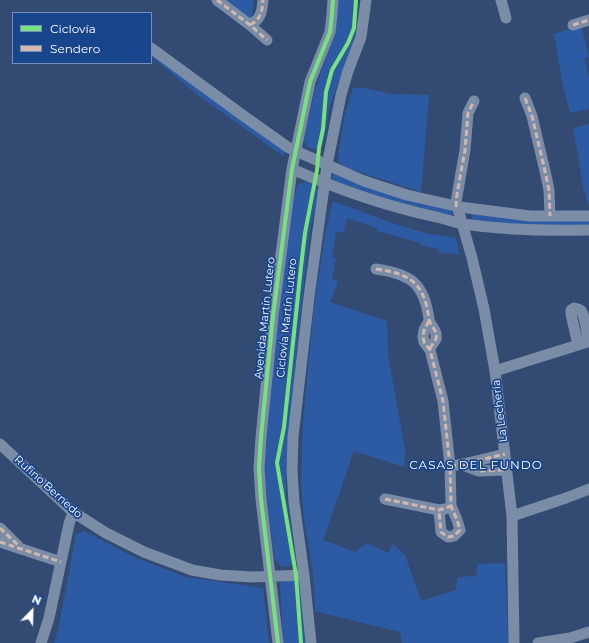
<!DOCTYPE html>
<html>
<head>
<meta charset="utf-8">
<style>
  body { margin:0 }
  #map { position:relative; width:589px; height:643px; overflow:hidden; background:#334b72; font-family:Montserrat,sans-serif }
  canvas { display:block }
  .legend { position:absolute; left:12px; top:12px; width:140px; height:52px; box-sizing:border-box; background:#19458c; border:1px solid #758fba; margin:0; padding:5px 7px; list-style:none; font-size:12px; color:#fff }
  .legend li { display:flex; align-items:center; gap:8px; height:20px }
  .legend b { width:20px; border:1px solid #758fba }
  .north { position:absolute; left:12px; top:591px; width:40px; height:40px; -webkit-text-stroke:3px #19458c; paint-order:stroke; rotate:23deg; font-size:11px; font-weight:700; line-height:16px; text-align:center; color:#fff }
  .north::after { content:''; display:block; margin:auto; width:14px; height:18px; background:#fff; clip-path:polygon(50% 0,100% 100%,50% 72%,0 100%) }
</style>
</head>
<body>
<div id="map">
<canvas width="589" height="643"></canvas>
<ul class="legend">
<li><b style="height:5px;background:#77e17e"></b>Ciclovía</li>
<li><b style="height:5px;background:#d1b7ad"></b>Sendero</li>
</ul>
<div class="north">N</div>
</div>
<script>
const ctx = document.querySelector('canvas').getContext('2d');
ctx.lineJoin = 'round';
function fill(path, color) { ctx.fillStyle = color; ctx.fill(path, 'evenodd'); }
function trace(path, color, width, dash) { ctx.strokeStyle = color; ctx.lineWidth = width; ctx.lineCap = dash ? 'butt' : 'round'; ctx.setLineDash(dash || []); ctx.stroke(path); }
function drawText(font, color, halo, rows, align = 'center') {
  ctx.font = font + ' Montserrat,sans-serif'; ctx.lineWidth = 3.5; ctx.setLineDash([]); ctx.textBaseline = 'middle'; ctx.strokeStyle = halo; ctx.fillStyle = color; for (const [text, x, y, turn = 0] of rows) {
    ctx.save(); ctx.translate(x, y); ctx.rotate((+turn || 0) * Math.PI / 180); ctx.textAlign = isNaN(turn) ? turn : align; if (halo) ctx.strokeText(text, 0, 0); ctx.fillText(text, 0, 0); ctx.restore();
  }
}
const green = new Path2D(`
  M222 0H254L252 16 249 20Z
  M338 0H358L356 31 354 41 330 105 324 141 319 148 312 149 307 147 304 140 314 93 332 41Z
  M581 25 589 57 584 58 589 78V109L570 113 562 81 554 34Z
  M151 49 286 151 283 156 195 93 151 56Z
  M353 88H364L391 94 429 95 421 192 344 167 339 162 338 157 344 118Z
  M589 124V206L584 191 573 128Z
  M334 173 449 209 452 212 453 215 451 216 377 197 332 180V177Z
  M306 182 316 186 319 192 310 231 299 327 286 467V495L296 560 294 564C287 569 280 567 275 560L264 479V463L273 361 291 205 298 184Z
  M333 201 392 223 429 234 456 238 459 254 439 253 438 249 420 245V243L377 231V228L347 218 343 233 336 231 332 257 336 258 332 279 338 281 330 302 387 321 388 355 405 450 404 467 354 451 323 540 355 552 367 543 388 553 393 544 405 555 421 601 456 590 457 578 477 575V564L505 563 508 643H402L400 632 315 611 314 583 308 540 304 519 301 482 303 422 314 305 326 229Z
  M474 213 589 219V226L535 227 477 221 471 218 472 214Z
  M84 531 136 558 186 577 263 588 269 643H54L59 626 76 534Z
  M297 580 300 583 305 643H283L280 585 282 581Z`);
const minor = new Path2D(`
  M217 0 250 25 267 40
  M501 0 506 18
  M250 25C261 19 262 12 263 0
  M573 25 589 20
  M151 48 241 114 289 148 364 181 407 195 460 207 530 216H588
  M525 98 532 116 545 171 549 190 550 216
  M474 101 468 113 465 150 456 202 472 258 484 309 495 371 512 516 514 643
  M292 169C339 190 386 206 436 217 445 219 454 222 463 224 504 230 546 231 587 230
  M376 269C411 274 424 283 429 319 430 326 438 330 436 339 434 343 431 345 430 350
  M429 321 424 330 423 337 424 342 430 350 443 401 450 466 451 506 457 520 460 530 454 536 448 537 441 532 439 510
  M495 371 578 345 587 342C588 336 585 318 582 312 581 309 577 309 574 308L571 310V314L578 345
  M0 444 73 512 106 533 144 552 192 570 220 575 252 577 304 575
  M463 465 479 471 506 470
  M450 466C468 464 487 458 505 454
  M385 499 439 510 445 509
  M512 516 566 498 589 489
  M0 528 18 546
  M0 542 61 562
  M41 643 49 618 69 524 73 512
  M278 643 261 499 259 468 261 437 273 316 292 169 310 82 330 32 332 14 333 0
  M311 643 304 575 294 502 292 471 293 437 309 297 327 165 341 95 348 71 361 37 366 0
  M538 643 570 638 589 632`);
const quiet = new Path2D(`
  M217 0 250 25 267 40
  M250 25C261 19 262 12 263 0
  M573 25 589 20
  M525 98 532 116 545 171 549 190 550 216
  M456 207 457 194 465 150 468 113 474 101
  M376 269C411 274 424 283 429 319 430 326 438 330 436 339 434 343 431 345 430 350
  M429 321 424 330 423 337 424 342 430 350 443 401 450 466 451 506 457 520 460 530 454 536 448 537 441 532 439 510
  M463 465 479 471 506 470
  M450 466C468 464 487 458 505 454
  M385 499 439 510 451 506
  M0 528 19 546
  M0 542 61 562`);
const cycleway = new Path2D(`
  M278 643 261 499 259 468 261 437 273 316 292 169 310 82 330 32 332 14 333 0
  M301 643 296 575 277 463 284 427 301 267 305 233 317 170 319 148 323 129 326 92 332 70 348 43 354 28 356 0`);
const streetNames = [
  ["Avenida Martín Lutero",265,318,-84],
  ["Ciclovía Martín Lutero",287,318,-84],
  ["La Lechería",500,411,-97],
  ["Rufino Bernedo",48,487,42]
];
const neighbourhoodNames = [
  ["CASAS DEL FUNDO",476,465]
];
fill(green, '#2d5ba3');
trace(minor, '#7a8ca6', 11);
trace(quiet, '#d1b7ad', 3, [6, 3]);
trace(cycleway, '#77e17e', 4);
drawText('11px', '#fff', '#19458c', streetNames);
ctx.letterSpacing = '1px';
drawText('12px', '#fff', '#19458c', neighbourhoodNames);
ctx.letterSpacing = '0px';
</script>
</body>
</html>
